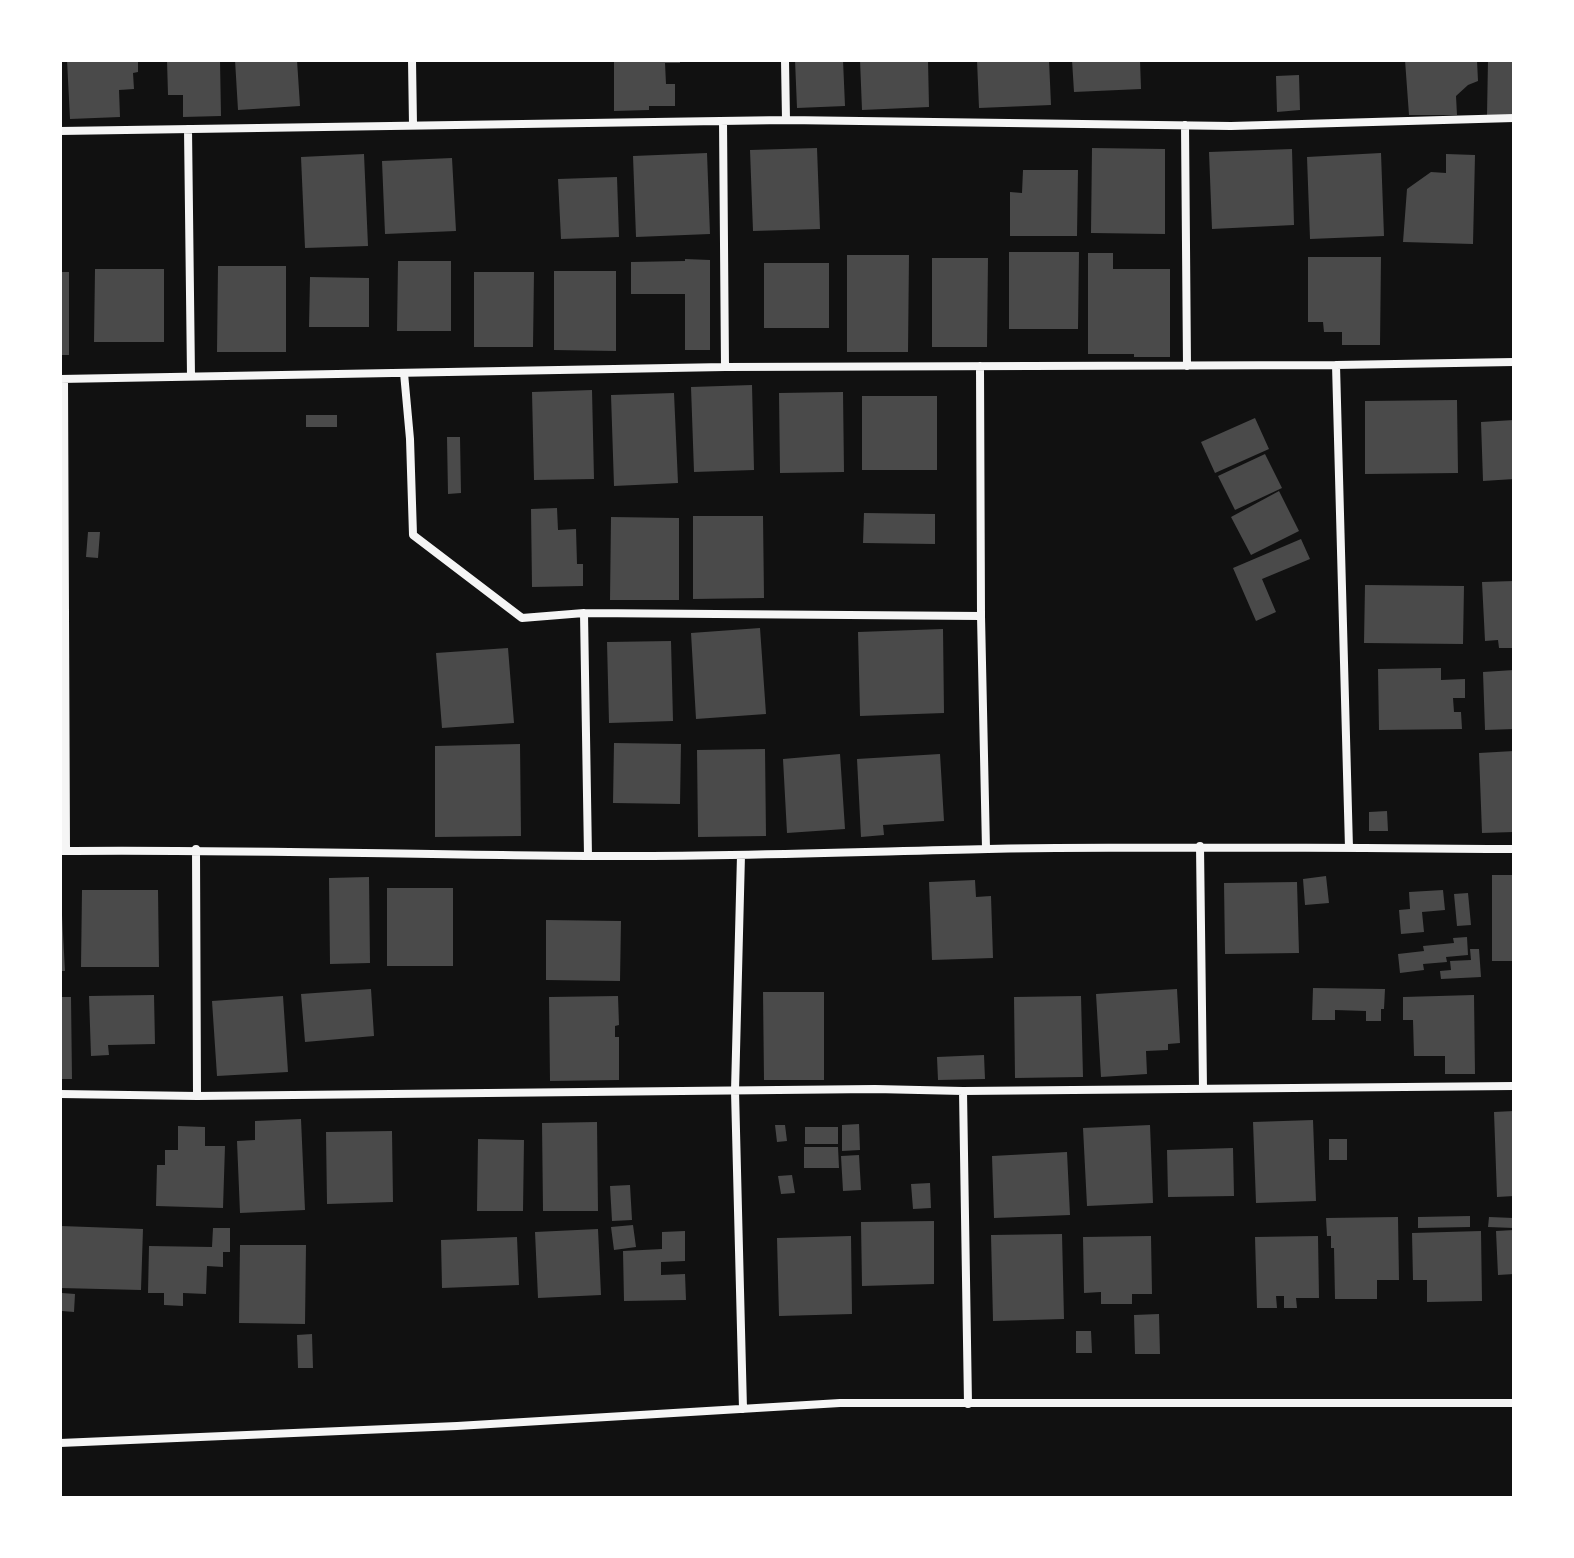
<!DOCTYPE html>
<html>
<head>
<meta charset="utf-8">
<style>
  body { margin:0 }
  #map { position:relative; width:1574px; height:1558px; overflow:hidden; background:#111; font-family:Overpass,sans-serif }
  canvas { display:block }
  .frame { position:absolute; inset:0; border:62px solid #fff; pointer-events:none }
</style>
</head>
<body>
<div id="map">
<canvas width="1574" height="1558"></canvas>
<div class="frame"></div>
</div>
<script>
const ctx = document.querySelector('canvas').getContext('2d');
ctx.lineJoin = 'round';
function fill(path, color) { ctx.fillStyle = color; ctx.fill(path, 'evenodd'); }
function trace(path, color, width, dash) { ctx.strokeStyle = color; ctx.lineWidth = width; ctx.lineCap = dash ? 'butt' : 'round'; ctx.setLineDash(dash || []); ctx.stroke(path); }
const building = new Path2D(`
  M67 60H138V72L133 73 134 89 119 90 120 117 70 119Z
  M167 60H220L221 116 183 117V95H168Z
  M235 60H297L300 106 238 110Z
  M614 60H680V63H665L666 84H675V106H649V110L614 111Z
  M795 60H843L845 106 797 108Z
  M860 60H928L929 107 862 110Z
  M977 60H1049L1051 105 979 108Z
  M1072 60H1140L1141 89 1074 92Z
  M1405 60H1477L1478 81 1468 85 1456 96 1457 115H1409Z
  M1488 60H1514V115H1487Z
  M1299 75 1300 110 1277 112 1276 76Z
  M817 148 820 229 753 231 750 150Z
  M1092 148 1165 149V234L1091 233Z
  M1292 149 1294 225 1212 229 1209 152Z
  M707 153 710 234 636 237 633 156Z
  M1381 153 1384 236 1310 239 1307 157Z
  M364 154 368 246 305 248 301 157Z
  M1446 154 1475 155 1473 244 1403 242 1407 189 1431 172 1446 173Z
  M452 158 456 231 385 234 382 161Z
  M1023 170H1078L1077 236H1010V192L1022 193Z
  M617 177 619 237 561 239 558 179Z
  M1009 252H1079L1078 329H1009Z
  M1088 253H1113V269H1170V357H1134V354H1088Z
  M847 255H909L908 352H847Z
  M1308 257H1381L1380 345H1342V332H1324L1323 322H1308Z
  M932 258H988L987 347H932Z
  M685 259 710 260V350H685V294H631V262L685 261Z
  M398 261H451V331H397Z
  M764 263H829V328H764Z
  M218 266H286V352H217Z
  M95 269H164V342H94Z
  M554 271H616V351L554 350Z
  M60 272H69V355H60Z
  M474 272H534L533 347H474Z
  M310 277 369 278V327H309Z
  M752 385 754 470 694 472 691 387Z
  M592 390 594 479 534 480 532 392Z
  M843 392 844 472 780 473 779 393Z
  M674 393 678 483 614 486 611 395Z
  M862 396H937V470H862Z
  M1457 400 1458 473 1365 474V401Z
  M306 415H337V427H306Z
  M1255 418 1269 449 1215 473 1201 442Z
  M1514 420V479L1483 481 1481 422Z
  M447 437H460L461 493 448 494Z
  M1265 454 1282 488 1235 510 1218 476Z
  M1279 491 1299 531 1251 555 1231 517Z
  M557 508 558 530 576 529 577 564H583V586L532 587 531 509Z
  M864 513 935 514V544L863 543Z
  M693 516H763L764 598 693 599Z
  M611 517 679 518V600H610Z
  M88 532H100L98 558 86 557Z
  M1301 539 1310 559 1262 579 1276 612 1256 621 1233 568Z
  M1514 581V648H1499L1498 640 1485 641 1482 582Z
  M1365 585 1464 586 1463 644 1364 643Z
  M760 628 766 714 696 719 691 633Z
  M943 629 944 713 860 716 858 632Z
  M671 641 673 721 609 723 607 642Z
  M508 648 514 723 442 728 436 653Z
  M1441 668V680L1465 679V698H1453L1454 712H1461L1462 729 1379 730 1378 669Z
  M1514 670V729L1485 730 1483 672Z
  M614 743 681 744 680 804 613 803Z
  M520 744 521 836 435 837V746Z
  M765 749 766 836 698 837 697 750Z
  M1514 751V832L1482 833 1479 753Z
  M840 754 845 829 787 833 783 759Z
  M940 754 944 821 883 825 884 835 861 837 857 759Z
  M1387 811 1388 831H1369V812Z
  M1492 875H1514V961H1492Z
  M1326 876 1329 903 1305 905 1303 879Z
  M369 877 370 963 330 964 329 878Z
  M975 880 976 897 991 896 993 958 932 960 929 882Z
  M1297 882 1299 953 1225 954 1224 883Z
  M387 888H453V966H387Z
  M82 890H158L159 967H81Z
  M1443 890 1445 910 1422 912 1424 932 1401 934 1399 910 1410 909 1409 892Z
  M1468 893 1471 925 1457 926 1454 894Z
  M60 915H62L65 971H60Z
  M546 920 621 921 620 981 546 980Z
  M1467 937 1468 955 1446 957 1447 962 1423 964 1424 970 1400 973 1398 954 1424 951 1423 946 1454 943 1453 938Z
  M1470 949H1479L1481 977 1441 979 1440 971 1451 970 1450 961 1471 960Z
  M1313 988 1385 989 1384 1009H1381V1021H1366V1011L1335 1010V1020H1312Z
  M371 989 374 1036 305 1042 301 994Z
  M1177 989 1180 1043 1168 1044V1050L1146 1051 1147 1074 1101 1077 1096 994Z
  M763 992H824V1080H764Z
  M154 995 155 1044 108 1045 109 1055 91 1056 89 996Z
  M1474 995 1475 1074H1445V1056H1414L1413 1020H1403V997Z
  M283 996 288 1072 217 1076 212 1001Z
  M618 996 619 1025 615 1026V1037H619V1080L550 1081 549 997Z
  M1081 996 1083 1077 1015 1078 1014 997Z
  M60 997H71L72 1079H60Z
  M984 1055 985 1079 938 1080 937 1057Z
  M1514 1111V1196L1497 1197 1494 1112Z
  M301 1119 305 1210 240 1213 237 1141 255 1140V1121Z
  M1313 1120 1316 1201 1256 1203 1253 1122Z
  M597 1122 598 1211H543L542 1123Z
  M859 1124 860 1150 842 1151V1125Z
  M775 1125H785L787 1141 777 1142Z
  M1150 1125 1153 1203 1087 1206 1083 1128Z
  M178 1126 205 1127V1146H225L223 1208 156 1206 157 1165H165V1150H178Z
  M805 1127H838V1144H805Z
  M392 1131 393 1202 327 1204 326 1132Z
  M478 1139 524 1140 523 1211H477Z
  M1329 1139H1347V1160H1329Z
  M804 1147H838L839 1168H804Z
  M1233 1148 1234 1196 1168 1197 1167 1150Z
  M1067 1152 1070 1215 994 1218 992 1156Z
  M859 1155 861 1190 843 1191 841 1156Z
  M792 1175 795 1193 781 1194 778 1176Z
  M930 1183 931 1208 913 1209 911 1184Z
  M630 1185 632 1220 612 1221 610 1186Z
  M1470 1216V1227L1418 1228V1217Z
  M1398 1217 1399 1280H1377V1299H1335L1334 1248H1331V1236H1327L1326 1218Z
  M1489 1217 1514 1218V1228L1488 1227Z
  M934 1221V1284L862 1286 861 1222Z
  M633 1225 636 1247 614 1250 611 1227Z
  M61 1226 143 1229 141 1290 60 1288Z
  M213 1228H230V1252H223V1267L207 1266 206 1294 183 1293V1306L164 1305V1293H148L149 1246 212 1247Z
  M598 1229 601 1295 538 1298 535 1232Z
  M1514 1230V1274L1498 1275 1496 1231Z
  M685 1231V1261L661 1262V1275L685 1274 686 1300 624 1301 623 1251 662 1249V1232Z
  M1481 1231 1482 1301 1427 1302V1280H1413L1412 1233Z
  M1062 1234 1064 1319 993 1321 991 1235Z
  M851 1236 852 1314 779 1316 777 1238Z
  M1151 1236 1152 1294H1132V1304H1101V1292L1084 1293 1083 1237Z
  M1318 1236 1319 1298H1296L1297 1308H1284V1296H1276L1277 1308H1257L1255 1237Z
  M517 1237 519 1285 442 1288 441 1240Z
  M240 1245H306L305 1324 239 1323Z
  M62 1293 75 1294 74 1312 62 1311Z
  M1159 1314 1160 1354H1135L1134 1315Z
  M1076 1331H1091L1092 1353H1076Z
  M312 1334 313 1368H298L297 1335Z`);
const minor = new Path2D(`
  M412 60 413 125
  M785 60 786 120
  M723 121 725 367
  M1185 125 1187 366
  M188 129 191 376
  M60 131 786 120 1231 126 1514 118
  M1336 365 1349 848
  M980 366 981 616 986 849
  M404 373 410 439 413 535 522 618 584 613 981 616
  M60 379 725 367 1336 365 1514 362
  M64 379 66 850
  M584 613 588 856
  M1200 846 1203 1089
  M196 849 197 1096
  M60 851C235 849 411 855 586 856 720 857 854 852 988 849 1163 846 1339 848 1514 849
  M741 855 735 1091 743 1409
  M963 1091 968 1404
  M60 1094 197 1096 875 1089 963 1091 1514 1086
  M60 1443 457 1426 840 1403H1514`);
fill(building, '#4a4a4a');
trace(minor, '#f5f5f5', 8);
</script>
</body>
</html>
